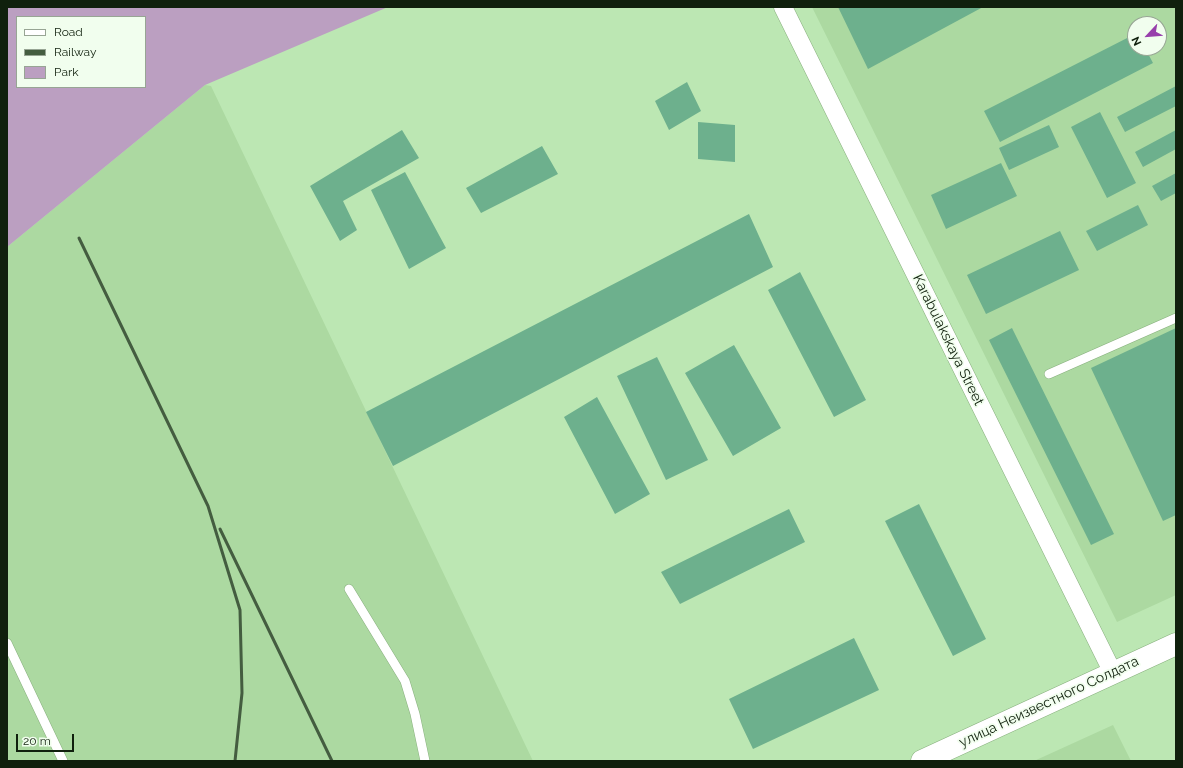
<!DOCTYPE html>
<html>
<head>
<meta charset="utf-8">
<style>
  body { margin:0 }
  #map { position:relative; width:1183px; height:768px; overflow:hidden; background:#bce7b3; font-family:Raleway,sans-serif }
  canvas { display:block }
  .frame { position:absolute; inset:0; border:8px solid #10200d; pointer-events:none }
  .legend { position:absolute; left:16px; top:16px; width:130px; height:72px; box-sizing:border-box; background:#f1feee; border:1px solid #97a594; margin:0; padding:5px 7px; list-style:none; font-size:12px; color:#10200d }
  .legend li { display:flex; align-items:center; gap:8px; height:20px }
  .legend b { width:20px; border:1px solid #97a594 }
  .north { position:absolute; left:1127px; top:16px; width:40px; height:40px; box-sizing:border-box; background:#f1feee; border:1px solid #97a594; border-radius:50%; rotate:244deg; font-size:11px; font-weight:700; line-height:16px; text-align:center; color:#10200d }
  .north::after { content:''; display:block; margin:auto; width:14px; height:18px; background:#973fab; clip-path:polygon(50% 0,100% 100%,50% 72%,0 100%) }
  .scale { position:absolute; left:16px; top:734px; width:58px; height:18px; box-sizing:border-box; border:2px solid #10200d; border-top:0; padding-left:5px; font-size:12px; line-height:14px; white-space:nowrap; color:#10200d; -webkit-text-stroke:3px #f1feee; paint-order:stroke }
</style>
</head>
<body>
<div id="map">
<canvas width="1183" height="768"></canvas>
<div class="frame"></div>
<ul class="legend">
<li><b style="height:5px;background:#fff"></b>Road</li>
<li><b style="height:5px;background:#445d40"></b>Railway</li>
<li><b style="height:11px;background:#bb9fc1"></b>Park</li>
</ul>
<div class="north">N</div>
<div class="scale">20 m</div>
</div>
<script>
const ctx = document.querySelector('canvas').getContext('2d');
ctx.lineJoin = 'round';
function fill(path, color) { ctx.fillStyle = color; ctx.fill(path, 'evenodd'); }
function trace(path, color, width, dash) { ctx.strokeStyle = color; ctx.lineWidth = width; ctx.lineCap = dash ? 'butt' : 'round'; ctx.setLineDash(dash || []); ctx.stroke(path); }
function drawText(font, color, halo, rows, align = 'center') {
  ctx.font = font + ' Raleway,sans-serif'; ctx.lineWidth = 3.5; ctx.setLineDash([]); ctx.textBaseline = 'middle'; ctx.strokeStyle = halo; ctx.fillStyle = color; for (const [text, x, y, turn = 0] of rows) {
    ctx.save(); ctx.translate(x, y); ctx.rotate((+turn || 0) * Math.PI / 180); ctx.textAlign = isNaN(turn) ? turn : align; if (halo) ctx.strokeText(text, 0, 0); ctx.fillText(text, 0, 0); ctx.restore();
  }
}
const built = new Path2D(`
  M812 7H1176V595L1117 622ZM1135 24H1159V48H1135Z
  M205 85 211 86 533 761H7V247Z
  M1113 725 1131 761H1034Z`);
const green = new Path2D(`
  M7 7H388L205 85 7 247ZM17 17H145V87H17Z`);
const building = new Path2D(`
  M838 7H983L868 69Z
  M1135 34V48H1145L1153 63 1000 142 984 111Z
  M687 82 701 111 669 130 655 101Z
  M1176 86V106L1125 132 1117 117Z
  M1100 112 1136 183 1107 198 1071 127Z
  M698 122 735 125V162L698 159Z
  M1049 125 1059 147 1009 170 999 148Z
  M402 130 419 158 343 201 357 230 340 241 310 186Z
  M1176 130V149L1143 167 1135 152Z
  M542 146 558 174 481 213 466 188Z
  M1001 163 1017 196 946 229 931 195Z
  M405 172 446 248 409 269 371 190Z
  M1176 173V193L1161 201 1152 186Z
  M1138 205 1148 225 1097 251 1086 231Z
  M749 214 773 267 393 466 366 412Z
  M1060 231 1079 270 986 314 967 275Z
  M800 272 866 400 834 417 768 290Z
  M1012 328 1114 534 1091 545 989 340Z
  M1176 328V515L1163 521 1091 368Z
  M734 345 781 428 733 456 685 373Z
  M657 357 708 460 666 480 617 376Z
  M597 397 650 494 615 514 564 417Z
  M919 504 986 639 953 656 885 521Z
  M789 509 805 542 680 604 661 572Z
  M854 638 879 690 753 749 729 699Z`);
const service = new Path2D(`
  M1049 374 1176 318
  M349 589 405 681 415 714 425 761
  M7 643 63 761`);
const minor = new Path2D(`
  M783 7 1113 673`);
const tertiary = new Path2D(`
  M922 761 1176 644`);
const rail = new Path2D(`
  M79 238 208 506 240 610 242 693 235 761
  M220 529 332 761`);
const streetNames = [
  ["Karabulakskaya Street",948,340,64],
  ["улица Неизвестного Солдата",1049,702,-25]
];
fill(built, '#acd9a1');
fill(green, '#bb9fc1');
fill(building, '#6db08d');
trace(service, '#87af7d', 10);
trace(minor, '#87af7d', 19);
trace(tertiary, '#87af7d', 23);
trace(service, '#fff', 9);
trace(minor, '#fff', 18);
trace(tertiary, '#fff', 22);
trace(rail, '#445d40', 3);
drawText('14px', '#10200d', '#f1feee', streetNames);
</script>
</body>
</html>
